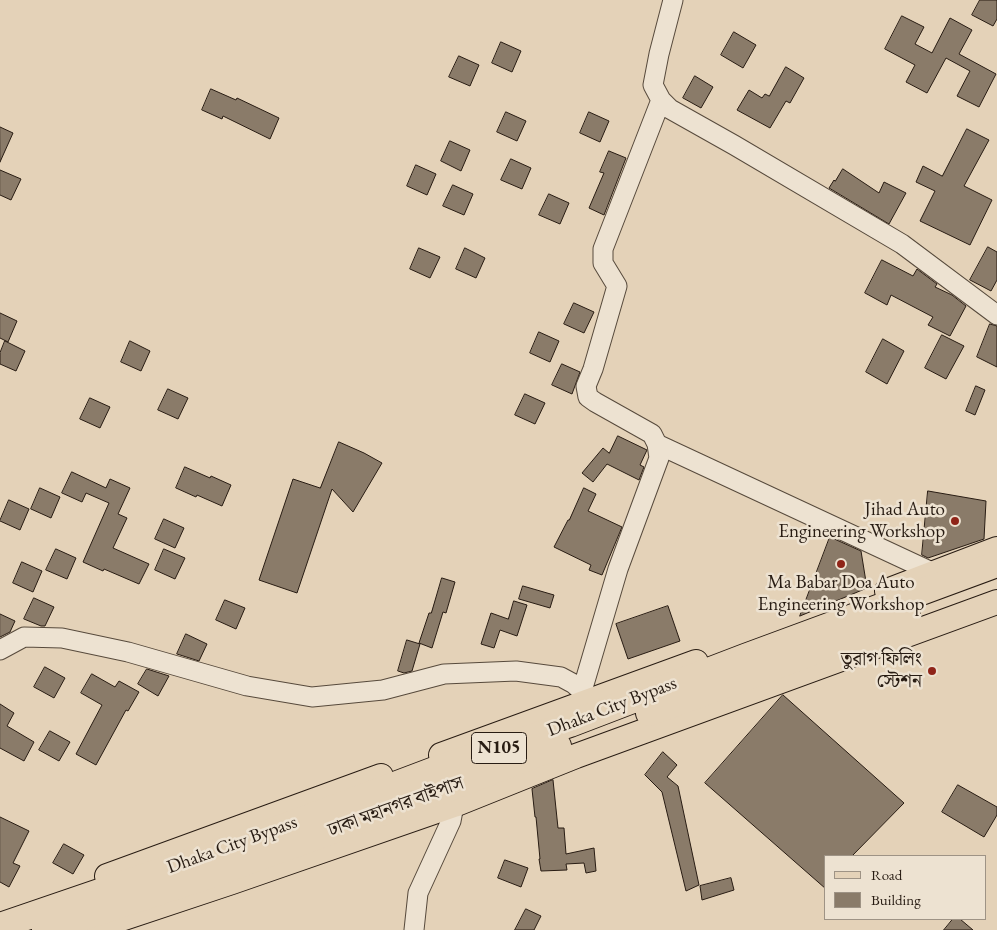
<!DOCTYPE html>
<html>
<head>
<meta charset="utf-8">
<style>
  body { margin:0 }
  #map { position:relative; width:997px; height:930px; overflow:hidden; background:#e4d2b8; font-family:"EB Garamond",serif }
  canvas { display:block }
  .legend { position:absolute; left:824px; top:855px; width:162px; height:65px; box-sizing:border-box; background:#ede2d1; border:1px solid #9e9385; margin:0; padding:6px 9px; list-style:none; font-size:15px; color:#281c13 }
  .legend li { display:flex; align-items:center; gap:10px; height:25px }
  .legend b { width:25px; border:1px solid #9e9385 }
</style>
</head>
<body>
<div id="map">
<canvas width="997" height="930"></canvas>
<ul class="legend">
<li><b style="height:6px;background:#e4d2b8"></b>Road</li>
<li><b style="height:14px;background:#8a7b69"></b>Building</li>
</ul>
</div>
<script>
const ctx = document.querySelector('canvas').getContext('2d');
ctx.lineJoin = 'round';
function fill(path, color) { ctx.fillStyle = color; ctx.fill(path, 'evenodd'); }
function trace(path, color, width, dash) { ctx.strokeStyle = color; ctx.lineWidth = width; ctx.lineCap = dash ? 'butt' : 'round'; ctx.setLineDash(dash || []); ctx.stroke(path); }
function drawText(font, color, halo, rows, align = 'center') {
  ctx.font = font + ' "EB Garamond","Noto Serif Bengali",serif'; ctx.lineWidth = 5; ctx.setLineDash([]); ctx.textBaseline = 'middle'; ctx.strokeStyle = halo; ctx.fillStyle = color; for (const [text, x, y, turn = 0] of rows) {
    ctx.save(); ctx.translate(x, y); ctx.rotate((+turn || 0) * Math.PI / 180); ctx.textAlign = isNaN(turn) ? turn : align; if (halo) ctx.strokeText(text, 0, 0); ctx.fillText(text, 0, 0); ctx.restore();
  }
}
const building = new Path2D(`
  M980 0H997V19L993 26 972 15Z
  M902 16 924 27 915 44 932 53 950 18 972 30 959 54 996 74 979 107 957 96 970 71 946 58 927 93 906 82 915 65 885 49Z
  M734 32 756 45 743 68 721 55Z
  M501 42 521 51 512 72 492 63Z
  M459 56 479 65 470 86 449 77Z
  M786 67 804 78 790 103 786 101 770 128 737 110 749 90 762 98 765 94 769 96Z
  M695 76 713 87 701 108 683 98Z
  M211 89 236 100 237 98 279 118 270 139 223 116 222 119 202 110Z
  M506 112 526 121 517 141 497 132Z
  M589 112 609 121 600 142 580 133Z
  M0 127 13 133 0 162Z
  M967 129 989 140 964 186 992 200 970 245 920 221 935 191 916 182 923 166 942 176Z
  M450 141 470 150 461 171 441 161Z
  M609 151 626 158 604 215 589 208 604 173 600 172Z
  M511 159 531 168 522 189 501 180Z
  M416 165 436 174 427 195 407 186Z
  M843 169 879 193 884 182 906 193 889 224 829 188 834 180 835 181Z
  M0 170 21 179 11 200 0 195Z
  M453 185 473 194 464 215 443 206Z
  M549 194 569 203 560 224 539 215Z
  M988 247 997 252V280L991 291 970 280Z
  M419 248 440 257 430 278 410 269Z
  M465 248 485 258 476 278 456 269Z
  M882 260 913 276 917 269 937 284 935 287 952 295 966 306 950 336 928 325 933 317 891 295 887 305 865 293Z
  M574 303 594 312 584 333 564 324Z
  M0 313 17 321 8 342 0 338Z
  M990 324 997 326V367L977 357Z
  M539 332 559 341 550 362 530 353Z
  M942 335 964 346 946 379 925 368Z
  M883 339 904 351 887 384 866 372Z
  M5 341 25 351 16 371 0 364V353Z
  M130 341 150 351 141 371 121 362Z
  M562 364 580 372 572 394 552 385Z
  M976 386 985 390 975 415 966 411Z
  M168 389 188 398 178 419 158 410Z
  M525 394 545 403 535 424 515 415Z
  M90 398 110 407 100 428 80 419Z
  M618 436 647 450 640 465 644 467 639 480 607 464 593 482 582 473 603 448 609 453Z
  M339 442 364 453 382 463 353 512 332 489 297 593 259 580 293 479 320 488Z
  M185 467 210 478 211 476 231 485 222 506 197 495 196 497 176 488Z
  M72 472 106 488 110 479 130 488 118 514 127 518 113 548 149 564 139 584 104 569 103 571 83 562 109 503 86 493 82 502 62 493Z
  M40 488 60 497 51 518 31 509Z
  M584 488 596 494 588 511 622 527 602 575 589 570 591 565 554 547 568 520H569Z
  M928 491 986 501 984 539 928 558 922 555Z
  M9 500 29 509 20 530 0 521Z
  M164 519 184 528 175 548 155 539Z
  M830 537 861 551 867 588 800 616Z
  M56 549 76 558 67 579 46 570Z
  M164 549 185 558 175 579 155 570Z
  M22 562 42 571 33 592 13 583Z
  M442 578 455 582 446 613 443 612 432 648 419 643 429 613H431Z
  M523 586 554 595 550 608 519 599Z
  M34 598 54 607 45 626H41L24 619Z
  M225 600 245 608 236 629 216 620Z
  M514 601 527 605 517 636 500 630 494 648 481 644 491 613 508 619Z
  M668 606 680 641 628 659 616 624Z
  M0 614 15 621 10 632 0 637Z
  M186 634 207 644 199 661 177 654Z
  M407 640 420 644 412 671 404 673 398 671Z
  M45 667 65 678 54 698 34 687Z
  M147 669 169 676 158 696 138 684Z
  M92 674 115 687 119 681 139 692 128 711 126 710 96 765 76 754 102 705 81 693Z
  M783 695 904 803 852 856H826V889L705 783Z
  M0 704 14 713 7 726 34 742 24 761 0 748Z
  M50 731 70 742 59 761 39 750Z
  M663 752 677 765 667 777 678 786 699 885 686 891 662 792 645 775Z
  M553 780 558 828H564L566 854 594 848 596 871 586 873 584 863 566 864 567 870 541 871 539 859H540L536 817H535L532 789Z
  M958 785 997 807V815L984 837 942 812Z
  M0 817 29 831 13 863 20 866 9 887 0 882Z
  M64 844 84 855 73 874 53 863Z
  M505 860 528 868 521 887 498 878Z
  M731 878 734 890 702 900 700 886Z
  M526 909 541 916 534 930H515Z
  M953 919H960L973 930H944Z`);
const minor = new Path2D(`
  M673 0 659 54 653 85 661 100 670 109 734 145 902 244 997 315
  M657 444 934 573
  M0 650 24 637 62 638 128 652 247 686 312 697 383 690 444 674 516 671 561 677 574 684 582 691 586 700
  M582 691 618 569 659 458 657 444 652 434 595 402 588 397 586 386 593 369 617 286 603 263V249L661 100
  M414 930 418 893 451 821 454 805`);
const major = new Path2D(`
  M887 591 997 549
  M441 755 696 662
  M107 876 381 776
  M88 930 232 882 454 805 576 756 997 602`);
const highway = new Path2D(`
  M649 713 758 673 907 616
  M0 926 228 848 437 769 570 724 745 657 997 564
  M45 930 217 873 455 786 558 746`);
const markers = [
  [955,521,5,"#8f2418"],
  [841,564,5,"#8f2418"],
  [932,671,5,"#8f2418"]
];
const shields = [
  [499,748,55]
];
const shieldNames = [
  ["N105",499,748]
];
const poiNames = [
  ["Jihad Auto",945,510],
  ["Engineering Workshop",945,532],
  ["Ma Babar Doa Auto",841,583,"center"],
  ["Engineering Workshop",841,605,"center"],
  ["তুরাগ ফিলিং",922,660],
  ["স্টেশন",922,682]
];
const streetNames = [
  ["Dhaka City Bypass",612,707,-21],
  ["ঢাকা মহানগর বাইপাস",396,807,-20],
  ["Dhaka City Bypass",232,845,-20]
];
fill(building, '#8a7b69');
trace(building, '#281c13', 1);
trace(minor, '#574a3c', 21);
trace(major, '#281c13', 26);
trace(highway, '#281c13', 28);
trace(minor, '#ede2d1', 19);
trace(major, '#e4d2b8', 24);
trace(highway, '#e4d2b8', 26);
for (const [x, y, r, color] of markers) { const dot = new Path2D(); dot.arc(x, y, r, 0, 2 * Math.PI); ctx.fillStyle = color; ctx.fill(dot); trace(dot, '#ede2d1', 2); }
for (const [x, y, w] of shields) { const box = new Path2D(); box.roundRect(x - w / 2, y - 15.5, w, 31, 4); ctx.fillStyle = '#ede2d1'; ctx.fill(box); trace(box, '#281c13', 1); }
drawText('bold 18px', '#281c13', null, shieldNames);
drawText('19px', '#281c13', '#ede2d1', poiNames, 'right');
drawText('19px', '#281c13', '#ede2d1', streetNames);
</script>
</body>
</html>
